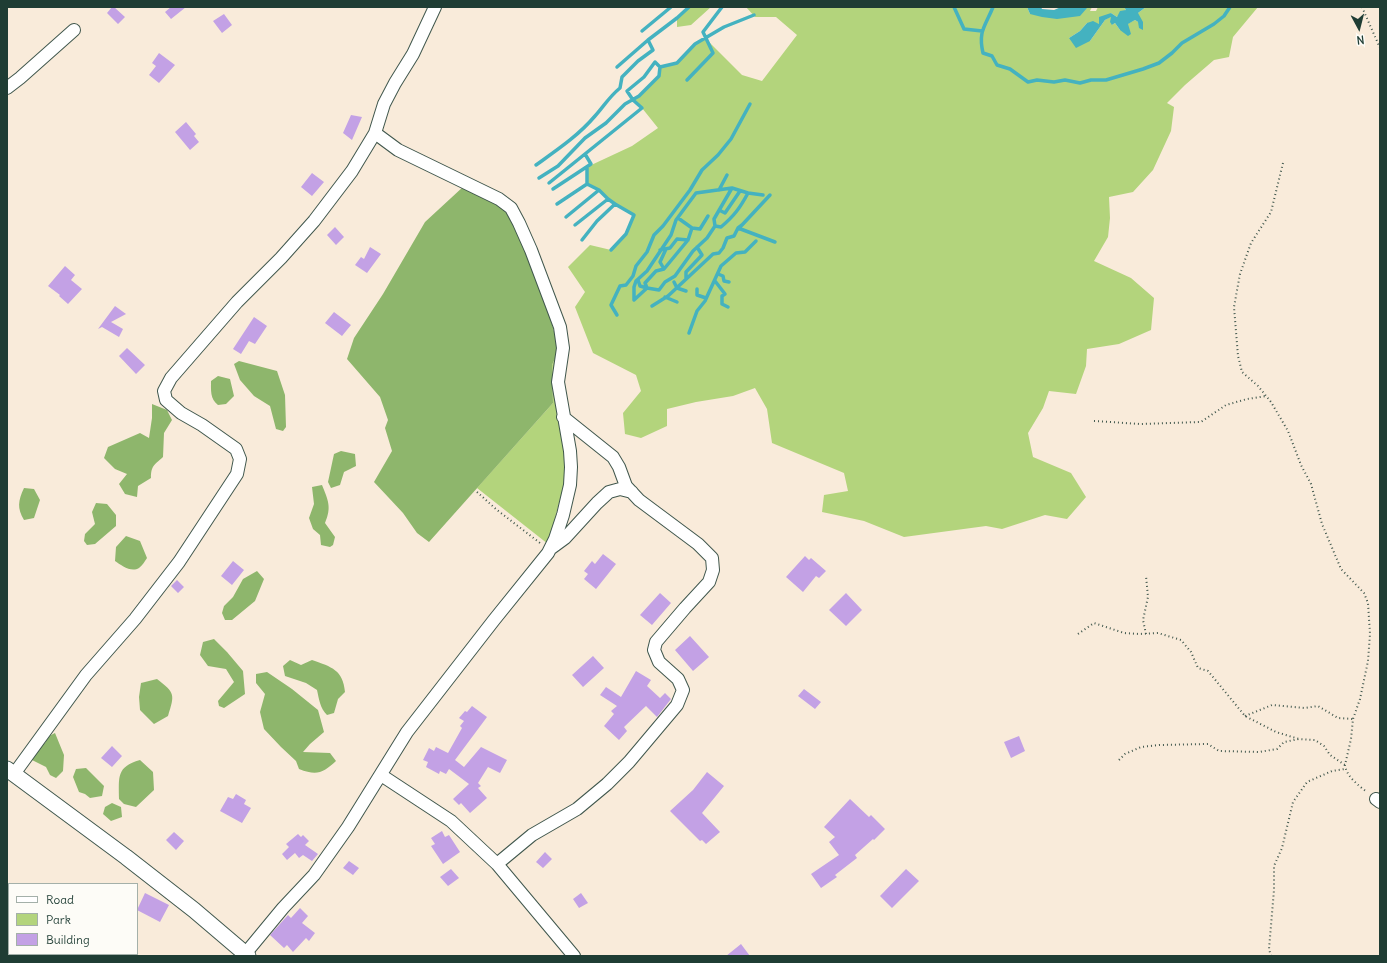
<!DOCTYPE html>
<html>
<head>
<meta charset="utf-8">
<style>
  body { margin:0 }
  #map { position:relative; width:1387px; height:963px; overflow:hidden; background:#f9ebda; font-family:Delius,sans-serif }
  canvas { display:block }
  .frame { position:absolute; inset:0; border:8px solid #1f3d34; pointer-events:none }
  .legend { position:absolute; left:8px; top:883px; width:130px; height:72px; box-sizing:border-box; background:#fdfcf7; border:1px solid #a4b0a9; margin:0; padding:5px 7px; list-style:none; font-size:12px; color:#1f3d34 }
  .legend li { display:flex; align-items:center; gap:8px; height:20px }
  .legend b { width:20px; border:1px solid #a4b0a9 }
  .north { position:absolute; left:1339px; top:8px; width:40px; height:40px; -webkit-text-stroke:3px #fdfcf7; paint-order:stroke; rotate:173deg; font-size:11px; font-weight:700; line-height:16px; text-align:center; color:#1f3d34 }
  .north::after { content:''; display:block; margin:auto; width:14px; height:18px; background:#1f3d34; clip-path:polygon(50% 0,100% 100%,50% 72%,0 100%) }
</style>
</head>
<body>
<div id="map">
<canvas width="1387" height="963"></canvas>
<div class="frame"></div>
<ul class="legend">
<li><b style="height:5px;background:#fff"></b>Road</li>
<li><b style="height:11px;background:#b3d47c"></b>Park</li>
<li><b style="height:11px;background:#c3a1e5"></b>Building</li>
</ul>
<div class="north">N</div>
</div>
<script>
const ctx = document.querySelector('canvas').getContext('2d');
ctx.lineJoin = 'round';
function fill(path, color) { ctx.fillStyle = color; ctx.fill(path, 'evenodd'); }
function trace(path, color, width, dash) { ctx.strokeStyle = color; ctx.lineWidth = width; ctx.lineCap = dash ? 'butt' : 'round'; ctx.setLineDash(dash || []); ctx.stroke(path); }
const green = new Path2D(`
  M689 7H711L691 25 677 27V18Z
  M746 7H1027L1030 14 1087 8V7H1092L1090 11H1096L1098 7H1124L1126 10 1117 17 1111 13 1099 24 1087 23 1080 31 1069 38 1090 41 1105 20 1112 16V25L1115 23 1120 30 1127 24 1135 20 1138 22V13L1146 7H1258L1233 37 1229 57 1214 60 1185 85 1167 103 1174 107 1171 131 1153 170 1133 192 1109 197 1110 218 1108 237 1094 261 1131 278 1154 298 1151 330 1119 344 1087 349 1086 366 1076 394 1049 391 1043 408 1028 433 1033 457 1071 473 1086 497 1067 519 1045 515 1002 529 986 526 904 537 864 521 822 512 824 495 848 491 844 473 772 443 767 409 755 388 733 396 696 402 667 409V426L641 438 625 434 623 413 641 391 636 375 593 353 575 307 585 292 568 267 590 245 611 250 626 234 634 215 615 204 599 190 587 184V167L632 146 658 128 642 108 633 100 639 96 659 76 660 67 677 63 695 44 705 38 742 75 762 81 797 35 776 17H755Z
  M559 350 568 463 566 477 548 544 477 488 553 403 552 365Z`);
const forest = new Path2D(`
  M464 186 509 211 522 237 549 313 559 350 552 365 553 403 429 542 417 533 403 513 374 482 392 451 385 428 388 420 380 397 347 359 354 338 383 294 425 222Z
  M239 361 277 371 285 395 286 427 283 431 276 429 270 406 254 396 240 380 234 364Z
  M218 376 230 379 234 396 226 404 218 405C210 399 211 390 211 381Z
  M152 404 167 410 172 420 164 433 163 457C154 465 151 466 151 478L138 486 137 497 125 494 119 484 127 474 115 469 104 458 108 447 140 433 149 438 152 418Z
  M341 451 355 454 356 466 344 472 340 485 331 488 328 482 334 454Z
  M322 485C328 500 332 507 325 523L335 537 333 545 330 547 321 545 320 535 313 529 309 518 314 504 312 487Z
  M24 488 34 489 40 500 34 518 24 520C17 508 18 501 24 488Z
  M96 503 107 504 116 515V526L95 544 87 545 84 541 85 534 95 524 92 512Z
  M126 536 140 541 147 558C145 561 142 566 139 568 131 573 121 565 115 561L116 547Z
  M257 571 264 579 255 601 232 620H225L222 613 224 606 233 597 243 579Z
  M214 639 227 652 243 671 245 694 224 708 219 706 218 701 234 682 226 669 208 666 200 655 203 642Z
  M290 660 301 665 312 660C332 667 343 670 345 692L338 699 334 713 327 715C320 708 319 699 317 690L306 683 285 676 283 666Z
  M267 672 292 689 318 710 324 732 310 744 303 752 330 753 336 761C323 773 317 776 299 769L296 761 281 747 264 729 260 712 265 694 256 683V674Z
  M157 679C175 693 175 694 168 716L154 724 140 710 139 697 141 683Z
  M55 733 64 755 63 771 56 778 50 775 46 767 30 759 33 750 45 743 49 736Z
  M140 760 153 772 154 790 136 807 124 804 119 799C119 777 116 767 140 760Z
  M86 768 104 786 102 796 90 798 85 794 79 792 73 777 76 769Z
  M112 803 121 807 122 817 111 821 103 814 105 807Z`);
const water = new Path2D(`
  M1027 7H1041L1042 9 1054 10 1061 7H1087V8L1080 16 1057 19 1042 17 1030 14Z
  M1124 7H1146L1138 13 1143 22V30L1139 28 1138 22 1135 20 1128 24 1131 34 1128 36 1120 30 1115 23 1112 25 1110 22 1111 17 1105 20 1090 41 1076 48 1069 38 1080 31 1087 23 1093 21 1099 24V17L1111 13 1117 17 1120 11 1126 10Z`);
const stream = new Path2D(`
  M954 7 964 29 982 31
  M993 7C985 27 978 31 983 53L992 56 997 65 1010 69 1028 82 1037 80 1054 82 1065 80 1080 83 1091 80H1106L1143 69 1159 63 1172 53 1182 43 1214 24 1224 16 1230 7
  M642 31 671 7
  M617 67 648 40
  M687 80 713 53 703 32 722 7
  M536 165C557 150 578 136 595 116 604 106 609 97 620 88L622 77 638 61 653 50 648 40 677 18 689 7
  M539 178 558 166 585 138 606 123 625 104 639 96 659 76 660 67 677 63 695 44 724 27 754 15
  M549 183 642 108 633 100 627 91 644 77 655 62 660 67
  M553 189 591 164 585 154
  M719 190 727 175
  M557 204 587 184V167
  M719 210 725 213 740 191
  M566 217 599 190 587 184
  M678 218 692 228
  M575 225 608 199 599 190
  M715 226 721 227C734 216 740 208 748 193
  M738 228 775 242
  M582 240 597 221 615 204 608 199
  M611 250 626 234 634 215 615 204
  M660 250 670 248 677 239 688 240
  M664 269 660 262 666 249
  M718 274 723 276 724 281 729 282
  M686 278V272L702 255 697 247
  M638 280 640 286 647 288 645 283 656 271 664 269 688 240 692 228 700 229 708 216
  M715 281 725 294 722 296V304L728 307
  M674 282 677 288 686 291
  M697 289V295L706 298
  M665 297 677 302
  M634 300V287L636 281 647 271 671 235 676 220 696 193 732 188 748 193 763 195
  M634 300 647 288 659 290 665 282 675 276 693 251 707 238 715 226 714 219 732 188
  M652 306 668 296 713 254 719 253 723 248 727 238 734 236 738 228 742 225 770 195
  M617 315 611 305 620 286 626 285 633 276 636 266 647 252 654 235 663 226 690 190 702 170 718 155 731 139 750 104
  M689 333 697 311 705 301 721 266 736 253 745 252 756 241`);
const building = new Path2D(`
  M112 7H114L125 17 118 24 107 13Z
  M171 7H186L171 19 165 12Z
  M224 14 232 25 222 33 213 21Z
  M159 53 175 65 159 83 149 75 156 66 152 63Z
  M351 115 362 117 352 140 343 133Z
  M186 122 196 134 194 136 199 142 190 150 175 132Z
  M312 173 324 182 312 196 301 187Z
  M335 227 344 237 336 245 327 235Z
  M370 247 381 254 367 273 355 265 361 257 364 259Z
  M65 266 75 275 71 280 82 289 68 304 59 296 60 295 48 286Z
  M115 306 126 314 111 322 123 329 119 337 102 327 98 329Z
  M334 312 351 325 342 336 325 323Z
  M254 317 267 326 255 344 249 341 241 354 233 349Z
  M127 348 145 365 136 374 119 356Z
  M603 554 616 564 596 589 584 579 588 574 584 571 592 561 595 564Z
  M805 556 809 560 811 558 826 571 819 578 816 576 803 592 786 577Z
  M233 561 244 570 232 585 221 576Z
  M177 580 184 587 178 593 171 586Z
  M660 593 671 603 652 625 640 615Z
  M846 593 862 610 846 626 829 610Z
  M690 636 709 657 693 671 675 650Z
  M593 656 604 668 583 687 572 675Z
  M636 671 651 680 647 686 660 698 665 693 671 699 657 717 646 706 624 727 627 731 619 740 604 726 614 714 611 711 617 706 600 695 606 687 621 697Z
  M804 689 821 702 815 709 798 696Z
  M472 706 487 717 455 760 464 767 481 747 507 760 500 773 488 767 478 783 481 786 478 788 487 798 470 813 461 803 459 805 453 799 469 784 449 769 446 774 440 771 439 774 426 767 428 762 423 760 429 748 434 751 436 747 448 753 462 728 460 726 464 721 459 718 465 711 467 712Z
  M1019 736 1025 751 1011 758 1004 742Z
  M112 746 122 756 112 767 101 758Z
  M707 772 724 786 702 813 720 832 706 844 702 840 700 841 670 811 693 790Z
  M236 794 246 800 244 804 251 808 242 823 220 811 228 797 233 799Z
  M850 799 869 817 871 815 885 829 874 840 873 839 855 855 857 858 835 875 837 877 821 888 811 874 839 855 829 842 835 837 824 827Z
  M442 831 445 837 449 835 460 852 443 864 431 846 435 844 431 838Z
  M174 832 184 841 176 850 166 840Z
  M298 834 301 837 303 835 309 841 305 845 318 854 312 861 303 855 299 858 295 853 287 860 282 854 289 847 286 844Z
  M545 852 552 859 543 868 536 862Z
  M349 861 359 868 353 875 343 868Z
  M451 869 459 878 448 886 440 877Z
  M906 869 919 881 892 908 880 896Z
  M145 893 169 905 160 922 137 910Z
  M581 893 588 903 579 908 573 899Z
  M300 908 308 916 302 923 315 933 309 941 306 938 293 952 287 945 284 948 270 935 288 915 291 918Z
  M741 944 750 956H726Z`);
const path = new Path2D(`
  M1362 7 1380 48
  M1283 163 1271 212 1251 243 1240 274 1234 307 1238 356 1242 372 1258 386 1271 402 1288 431 1301 465 1311 484 1322 524 1341 569 1364 593 1368 603 1370 634 1368 661 1360 699 1353 719 1351 739 1345 765C1346 776 1359 786 1367 792
  M1094 421 1140 424 1201 422 1226 405 1247 399 1267 396
  M477 492 497 510 540 543
  M1078 634 1094 623 1124 633 1139 634 1158 633 1181 640 1191 652 1198 668 1208 671 1245 716 1276 732 1299 739
  M1146 634 1143 620 1148 597 1146 576
  M1245 716 1272 705 1305 708 1318 706 1338 718 1353 719
  M1119 760 1125 754 1141 747 1159 745 1208 744 1219 751 1259 752 1277 749 1284 742 1299 739 1315 740 1324 746 1330 755 1345 765
  M1271 956 1269 949 1274 890V866L1282 848 1293 802 1307 782 1332 771 1345 769`);
const minor = new Path2D(`
  M7 88 20 78 74 30
  M550 549 565 538 597 503 609 492 620 489 632 492
  M14 774 86 675 135 619 179 562 237 474 240 459 236 449 202 425 181 413 166 400 164 391 171 378 237 302 281 258 314 221 352 171 375 133 384 104 395 83 413 54 435 7
  M381 775 451 821 497 864 574 956
  M1376 799 1380 802
  M497 864 532 835 577 809 607 784 629 762 677 705 683 690 678 679 659 662 654 650 656 642 685 608 709 582 713 570 712 558 698 544 639 500 626 486 619 467 613 457 563 417
  M245 954 283 908 314 875 348 827 407 732 494 620 548 553 555 539 563 515 570 485 571 467 570 451 558 382 563 348 560 327 531 250 519 223 511 208 499 199 398 150 375 133`);
const tertiary = new Path2D(`
  M7 769 126 857 194 910 248 956`);
fill(green, '#b3d47c');
fill(forest, '#8eb66c');
fill(water, '#44b2c0');
trace(stream, '#44b2c0', 3.5);
fill(building, '#c3a1e5');
trace(minor, '#40574d', 14);
trace(tertiary, '#40574d', 17);
trace(path, '#40574d', 2, [1, 3]);
trace(minor, '#fff', 12);
trace(tertiary, '#fff', 15);
</script>
</body>
</html>
